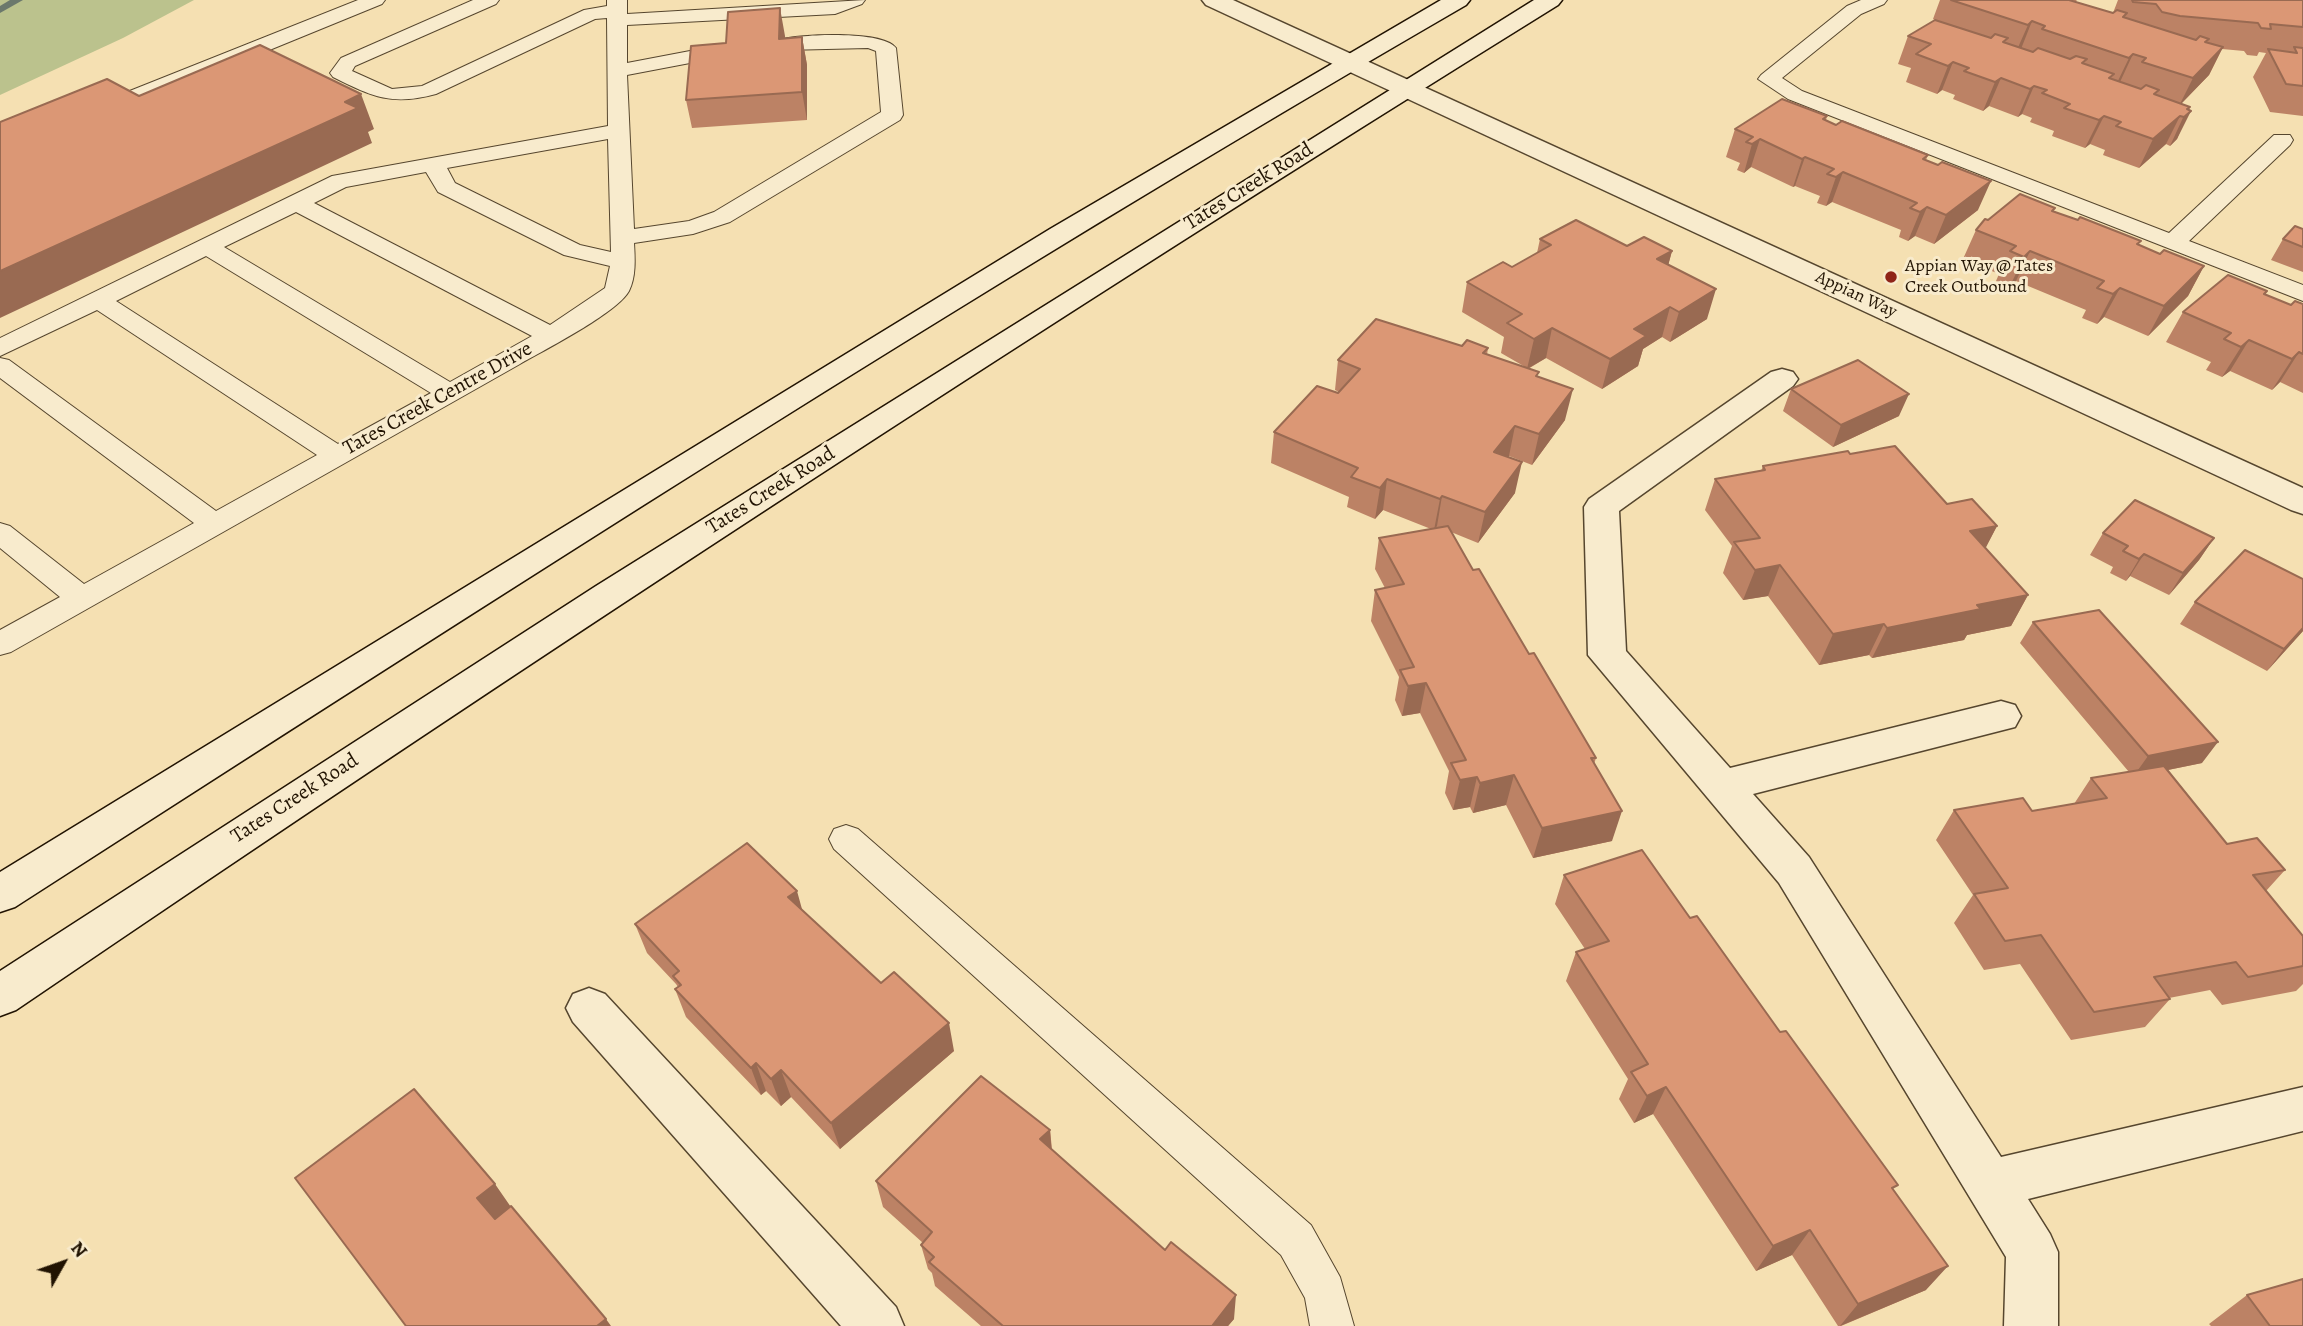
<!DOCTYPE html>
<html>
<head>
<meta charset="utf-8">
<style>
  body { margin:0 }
  #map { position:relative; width:2303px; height:1326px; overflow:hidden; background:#f5e0b2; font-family:Alegreya,serif }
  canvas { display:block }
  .north { position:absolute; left:28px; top:1228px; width:70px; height:70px; -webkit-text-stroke:5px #f8ebcd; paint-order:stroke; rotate:50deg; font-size:19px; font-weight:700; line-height:28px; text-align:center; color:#211302 }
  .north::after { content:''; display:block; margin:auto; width:24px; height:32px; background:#211302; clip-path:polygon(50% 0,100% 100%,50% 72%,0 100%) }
</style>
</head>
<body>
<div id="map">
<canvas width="2303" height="1326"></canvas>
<div class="north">N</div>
</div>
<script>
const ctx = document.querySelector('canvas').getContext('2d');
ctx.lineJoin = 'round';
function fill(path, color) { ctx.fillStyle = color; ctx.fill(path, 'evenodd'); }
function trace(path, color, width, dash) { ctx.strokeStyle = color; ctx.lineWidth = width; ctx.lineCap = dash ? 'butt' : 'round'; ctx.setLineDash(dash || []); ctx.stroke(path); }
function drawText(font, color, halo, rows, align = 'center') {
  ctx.font = font + ' Alegreya,serif'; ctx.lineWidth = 6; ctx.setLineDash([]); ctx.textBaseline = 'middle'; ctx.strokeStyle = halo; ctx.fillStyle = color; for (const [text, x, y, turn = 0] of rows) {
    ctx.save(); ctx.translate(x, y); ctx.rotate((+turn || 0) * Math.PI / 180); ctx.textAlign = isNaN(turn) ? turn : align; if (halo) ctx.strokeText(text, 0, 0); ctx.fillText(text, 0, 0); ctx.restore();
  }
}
const green = new Path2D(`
  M0 0H194L123 38 0 95Z`);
const stream = new Path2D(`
  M10 0H23L0 13V6Z`);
const service = new Path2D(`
  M358 0H385L382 4 108 116H92L89 111 92 106Z
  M473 0H499L496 4 355 66 352 71 392 89 422 86 584 10 607 6V0H627V14L865 0 862 4 835 14 627 25V63L732 43 739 45 742 49 739 53 732 55 627 75 634 229 689 221 714 212 881 112 876 51 868 48 785 50 778 48 775 44 778 40C799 34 883 30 896 48L903 115 900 120 730 222 693 234 634 243C635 259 636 277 629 291 617 313 544 350 520 364L11 652 0 655V630L60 597 0 548V523L10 526 84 584 194 523 0 378V358L9 360 216 511 317 455 97 310 0 356V338L332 176 608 126 607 18 595 19 436 94C392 106 373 97 333 77L330 73 341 58ZM608 139 611 252 580 245 455 183 447 168ZM426 172 438 192 564 255 610 266 605 288 550 325 314 203 346 187ZM296 212 532 336 450 382 224 247ZM206 256 431 393 338 444 116 301Z
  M1861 0H1887L1884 4 1861 14 1782 78 1802 91 2169 233 2274 135H2290L2293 140 2290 145 2189 241 2303 285V301L1788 99 1758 79 1761 75 1847 6Z
  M846 825 858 829 1311 1225 1340 1277 1354 1326H1310L1305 1298 1281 1255 834 849 829 839 834 829Z`);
const minor = new Path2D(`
  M1782 369 1793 372 1798 379 1793 386 1619 511 1626 651 1730 768 2001 701 2015 705 2021 716 2015 727 1753 794 1809 857 2001 1157 2303 1087V1131L2028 1199 2050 1234 2058 1252V1326H2004L2006 1257 1779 883 1588 655 1584 507 1589 499 1771 372Z
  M589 988 605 994 896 1307 904 1326H841L573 1022 566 1008 573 994Z`);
const tertiary = new Path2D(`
  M1202 0H1233L2303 488V514L2291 510 1206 5Z`);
const secondary = new Path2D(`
  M1441 0H1470L1466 5C973 290 494 599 15 907L0 912V872L1050 229Z
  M1534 0H1562L1558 5C1037 328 523 665 16 1010L0 1016V971L596 586Z`);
const wall = new Path2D(`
  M1940 0H2077L2076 1H2074L2113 13 2118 0H2303V116L2270 112 2253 77 2266 53 2259 52 2257 56 2247 55 2244 51 2222 49 2209 75 2181 104 2190 107 2177 139 2170 146 2166 144 2139 168 2103 155 2105 150 2090 144 2085 148 2052 136 2054 131 2030 122 2032 118 2022 114 2018 117 1989 106 1983 111 1953 99 1955 95 1942 90 1937 94 1906 82 1911 68 1898 64 1908 36 1935 20 1933 19Z
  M785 36V39L802 37 807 65V120L692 128 686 100 726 43Z
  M1827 116 1826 120 1836 125 1928 155 1926 160 1978 210 1934 244 1915 236 1908 241 1899 237 1901 230 1832 202 1826 206 1817 203 1820 196 1795 186 1793 187 1751 167 1744 173 1737 170 1740 163 1726 157 1735 129Z
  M2054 211 2160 254 2204 266 2188 296 2148 336 2104 317 2097 324 2082 318 2086 310 2016 281 2010 286 1996 281 1999 274 1963 259 1976 230 1988 220Z
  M2303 229V272L2271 260 2283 239Z
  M1540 239 1672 251 1668 265 1707 319 1670 342 1662 337 1643 349 1638 366 1602 389 1546 358 1528 369 1538 377 1565 420 1532 465 1509 456 1508 457 1515 493 1478 543 1451 532 1473 570 1596 758 1594 764 1612 841 1533 858 1506 805 1473 813 1470 807 1453 810 1445 793 1449 771 1420 713 1402 716 1395 700 1399 677 1371 621 1375 590 1385 588 1375 569 1379 538 1431 529 1383 510 1375 519 1347 507 1349 497 1271 463 1274 432 1339 392 1335 390 1338 360 1462 346 1488 348 1487 355 1527 368 1501 353 1504 337 1462 312 1467 282 1512 267 1537 253Z
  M2267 291 2265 295 2291 305 2303 304V393L2280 382 2272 390 2230 371 2222 377 2206 370 2211 362 2166 342 2183 312Z
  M1791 389 1899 416 1833 447 1783 411Z
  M1850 454 1947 504 1997 526 1985 548 2028 595 2011 626 1967 635 1964 640 1872 658 1869 655 1819 665 1768 596 1743 600 1723 573 1732 546 1705 510 1715 479 1761 471 1763 466Z
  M2103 533 2214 538 2199 560 2169 595 2130 576 2126 581 2110 573 2113 567 2090 555Z
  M2195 602 2303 631 2267 671 2180 624Z
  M2033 622 2202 763 2168 770 2227 844 2285 870 2266 891 2303 936V984L2296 991 2222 1005 2210 990 2169 998 2170 999 2145 1027 2071 1040 2020 964 1984 970 1954 923 1973 895 1936 840 1954 810 2032 811 2074 804 2091 778 2129 772 2020 643Z
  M1564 875 1690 918 1894 1191 1926 1290 1841 1326H1838L1792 1255 1756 1271 1653 1114 1634 1123 1619 1099 1628 1079 1566 981 1576 952 1585 949 1555 904Z
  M803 911 954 1051 840 1149 791 1097 781 1106 766 1091 761 1095 686 1017 675 989 678 987 676 984 647 953 635 924Z
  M1050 1130 1052 1149 1234 1319 1228 1326H981L935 1286 932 1273 928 1269 921 1245 923 1243 883 1207 876 1181Z
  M2247 1295 2303 1326H2211L2209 1324Z`);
const shadedWall = new Path2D(`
  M780 8 785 36 784 67 779 39Z
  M2032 21 2021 49 2016 52 2028 25Z
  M802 37 807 65V120L802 92Z
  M2223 47 2209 75 2179 106 2193 78Z
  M2133 54 2120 82 2116 85 2129 58Z
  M1953 62 1942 90 1937 94 1948 66Z
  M2001 78 1989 106 1983 111 1995 82Z
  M2034 86 2022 114 2018 117 2030 89Z
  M361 94 374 129 368 132 372 143 0 318V271Z
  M2190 107 2186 116 2191 111 2177 139 2170 146 2187 109Z
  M2104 116 2090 144 2085 148 2099 120Z
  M2180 116 2166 144 2139 168 2153 139Z
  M1760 139 1751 167 1744 173 1752 144Z
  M1805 157 1795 186 1793 187 1802 159Z
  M1843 172 1832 202 1826 206 1836 177Z
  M1991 181 1978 210 1934 244 1946 215Z
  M1927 207 1915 236 1908 241 1920 212Z
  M1672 251 1664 281 1657 259Z
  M2030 251 2016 281 2010 286 2024 257Z
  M2204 266 2188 296 2148 336 2164 306Z
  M2120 288 2104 317 2097 324 2113 294Z
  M1716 289 1707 319 1670 342 1679 312Z
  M1670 307 1662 337 1643 349 1638 366 1602 389 1610 359 1634 329Z
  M1552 328 1546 358 1527 369 1534 339Z
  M2249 340 2230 371 2222 377 2241 347Z
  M2299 352 2280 382 2272 390 2292 359Z
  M1573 389 1565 420 1532 465 1539 434Z
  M1909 394 1899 416 1833 447 1841 425Z
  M1515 426 1509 456 1488 483 1494 452Z
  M1522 462 1515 493 1478 543 1485 512Z
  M1387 479 1383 510 1375 519 1380 488Z
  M1442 496 1437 526 1434 530 1440 499Z
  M1997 526 1981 557 1970 531Z
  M2214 538 2199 560 2169 595 2183 573Z
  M2144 554 2130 576 2126 581 2139 559Z
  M1780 565 1768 596 1743 600 1755 570Z
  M2028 595 2011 626 1967 635 1964 640 1872 658 1887 628 1977 605Z
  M1884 624 1869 655 1819 665 1833 634Z
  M2303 628V631L2267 671 2284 649Z
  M1426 683 1420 713 1402 716 1408 686Z
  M2218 742 2202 763 2133 777 2148 756Z
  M1514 775 1506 805 1473 813 1480 783Z
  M1477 777 1470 807 1453 810 1460 780Z
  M1622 811 1612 841 1533 858 1542 828Z
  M797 891 805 920 788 897Z
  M949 1023 954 1051 840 1149 831 1123Z
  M756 1063 766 1091 761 1095 751 1068Z
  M781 1070 791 1097 781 1106 771 1079Z
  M1666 1087 1653 1114 1634 1123 1647 1096Z
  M1050 1130 1052 1156 1040 1139Z
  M495 1184 513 1210 496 1223 477 1198Z
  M1810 1230 1792 1255 1756 1271 1773 1246Z
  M1948 1266 1926 1290 1840 1326 1858 1304Z
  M1236 1295 1234 1319 1228 1326H1212Z
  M606 1319 611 1326H597Z`);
const building = new Path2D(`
  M1951 0H2069L2113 13 2117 10 2127 13 2123 17 2196 40 2200 36 2209 39 2205 42 2223 47 2193 78 2142 62 2146 58 2133 54 2129 58 2042 29 2045 26 2032 21 2028 25Z
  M2132 0H2303V27L2270 24 2271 29 2261 28 2258 23 2180 16 2162 12 2156 4 2133 2Z
  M780 8 779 39 802 37V92L686 100 691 46 726 43 728 12Z
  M1935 20 1991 38 1995 34 2008 38 2003 42 2033 52 2038 48 2070 59 2076 56 2087 59 2082 63 2114 74 2109 78 2141 89 2146 85 2159 90 2154 94 2190 107 2187 109 2191 111 2184 117 2180 116 2153 139 2116 126 2121 122 2104 116 2099 120 2064 108 2070 104 2042 93 2047 90 2034 86 2030 89 2001 78 1995 82 1964 71 1969 68 1953 62 1948 66 1916 54 1931 44 1908 36Z
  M260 45 361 94 345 102 358 108 0 271V122L107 79 139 96Z
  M2294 47 2303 48V86L2286 84 2268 49 2297 53Z
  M1782 99 1827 116 1823 119 1836 125 1842 121 1928 155 1923 159 1938 165 1942 162 1991 181 1946 215 1927 207 1920 212 1910 208 1917 203 1843 172 1836 177 1827 174 1834 169 1805 157 1802 159 1760 139 1752 144 1746 142 1753 137 1735 129Z
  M2020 194 2055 208 2052 211 2078 220 2080 217 2141 241 2137 244 2160 254 2164 250 2204 266 2164 306 2120 288 2113 294 2097 288 2104 281 2030 251 2024 257 2010 251 2016 246 1976 230 1985 219 1988 220Z
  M1576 220 1627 246 1644 237 1672 251 1657 259 1716 289 1679 312 1670 307 1634 329 1646 336 1610 359 1552 328 1534 339 1507 323 1522 314 1467 282 1503 262 1512 267 1551 245 1540 239Z
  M2295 226 2303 229V247L2283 239Z
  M2228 275 2267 291 2264 294 2291 305 2295 301 2303 304V354L2299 352 2292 359 2249 340 2241 347 2224 339 2231 333 2183 312Z
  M1376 319 1462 346 1467 340 1488 348 1483 353 1539 372 1536 376 1573 389 1539 434 1515 426 1494 452 1522 462 1485 512 1442 496 1440 499 1387 479 1380 488 1351 477 1358 468 1274 432 1317 386 1338 393 1360 369 1338 360Z
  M1858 360 1909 394 1841 425 1791 389Z
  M1895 446 1947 504 1972 499 1997 526 1970 531 2028 595 1977 605 1981 609 1887 628 1884 624 1833 634 1780 565 1755 570 1734 542 1760 538 1715 479 1765 470 1763 466 1848 451 1850 454Z
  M2135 500 2214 538 2183 573 2144 554 2139 559 2123 551 2128 546 2103 533Z
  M1448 526 1473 570 1479 569 1529 654 1534 653 1596 758H1591L1622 811 1542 828 1514 775 1480 783 1477 777 1460 780 1451 763 1466 760 1426 683 1408 686 1400 670 1414 667 1375 590 1404 584 1379 538Z
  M2245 550 2303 579V628L2284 649 2195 602Z
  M2099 610 2218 742 2148 756 2033 622Z
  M2164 766 2227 844 2257 838 2285 870 2253 875 2303 936V966L2248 977 2236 962 2154 977 2170 999 2094 1012 2041 935 2005 941 1974 894 2008 888 1954 810 2023 798 2032 811 2107 798 2091 778Z
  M747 843 797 891 788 897 881 983 894 972 949 1023 831 1123 781 1070 771 1079 756 1063 751 1068 675 989 681 985 673 976 679 971 635 924Z
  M1642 850 1690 918 1697 916 1780 1032 1786 1031 1898 1185 1892 1188 1948 1266 1858 1304 1810 1230 1773 1246 1666 1087 1647 1096 1631 1072 1648 1064 1576 952 1609 941 1564 875Z
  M981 1076 1050 1130 1040 1139 1165 1250 1171 1242 1236 1295 1212 1326H1003L929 1262 934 1257 921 1245 932 1232 876 1181Z
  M414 1089 495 1184 477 1198 495 1219 511 1206 606 1319 597 1326H406L295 1178Z
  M2303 1279V1326H2270L2247 1295Z`);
const markers = [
  [1891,277,7,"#8f2418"]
];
const farPoinames = [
  ["Appian Way @ Tates",1905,267],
  ["Creek Outbound",1905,288]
];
const farStreetnames = [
  ["Appian Way",1856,295,25]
];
const streetNames = [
  ["Tates Creek Road",1249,187,-32],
  ["Tates Creek Centre Drive",438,399,-29],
  ["Tates Creek Road",771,491,-32],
  ["Tates Creek Road",295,799,-33]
];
fill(green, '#bbc28d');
fill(stream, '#6b786c');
trace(service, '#56462e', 2);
trace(minor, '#56462e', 3);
trace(tertiary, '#56462e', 3);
trace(secondary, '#211302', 3);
fill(service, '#f8ebcd');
fill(minor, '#f8ebcd');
fill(tertiary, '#f8ebcd');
fill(secondary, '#f8ebcd');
fill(wall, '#bc8265');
fill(shadedWall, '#996a52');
fill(building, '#db9775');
trace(building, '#996a52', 2);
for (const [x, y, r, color] of markers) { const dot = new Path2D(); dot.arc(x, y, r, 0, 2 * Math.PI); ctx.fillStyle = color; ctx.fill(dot); trace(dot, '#f8ebcd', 2.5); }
drawText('18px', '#211302', '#f8ebcd', farPoinames, 'left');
drawText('18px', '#211302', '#f8ebcd', farStreetnames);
drawText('21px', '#211302', '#f8ebcd', streetNames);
</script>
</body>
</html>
